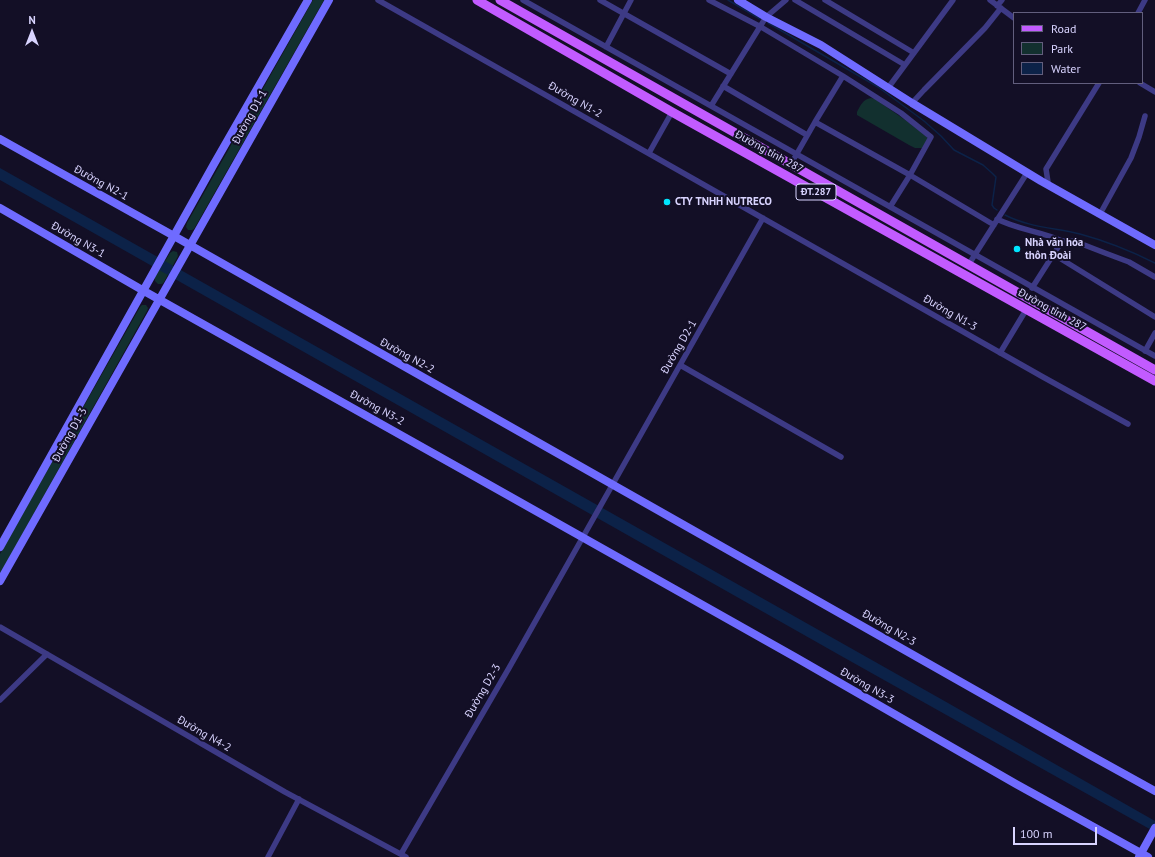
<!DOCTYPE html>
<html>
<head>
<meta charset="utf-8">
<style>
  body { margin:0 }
  #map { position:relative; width:1155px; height:857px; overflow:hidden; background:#130f26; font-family:"PT Sans",sans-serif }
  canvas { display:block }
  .legend { position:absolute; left:1013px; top:12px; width:130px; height:72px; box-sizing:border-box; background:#130f26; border:1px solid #625e7d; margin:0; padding:5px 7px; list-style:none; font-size:12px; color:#d9d4ff }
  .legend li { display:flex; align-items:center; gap:8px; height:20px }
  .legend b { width:20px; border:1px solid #625e7d }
  .north { position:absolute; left:12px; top:12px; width:40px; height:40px; -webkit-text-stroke:3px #130f26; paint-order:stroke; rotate:0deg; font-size:11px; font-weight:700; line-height:16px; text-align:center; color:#d9d4ff }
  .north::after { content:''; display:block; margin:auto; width:14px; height:18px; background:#d9d4ff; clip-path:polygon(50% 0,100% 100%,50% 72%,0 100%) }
  .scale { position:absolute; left:1013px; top:827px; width:84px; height:18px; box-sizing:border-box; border:2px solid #d9d4ff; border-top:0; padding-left:5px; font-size:12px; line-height:14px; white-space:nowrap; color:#d9d4ff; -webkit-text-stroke:3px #130f26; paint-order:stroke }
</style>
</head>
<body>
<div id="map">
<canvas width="1155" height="857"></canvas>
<ul class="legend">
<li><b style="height:5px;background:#c25bff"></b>Road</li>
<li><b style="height:11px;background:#12302f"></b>Park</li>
<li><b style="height:11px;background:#0c2248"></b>Water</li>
</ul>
<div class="north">N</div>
<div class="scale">100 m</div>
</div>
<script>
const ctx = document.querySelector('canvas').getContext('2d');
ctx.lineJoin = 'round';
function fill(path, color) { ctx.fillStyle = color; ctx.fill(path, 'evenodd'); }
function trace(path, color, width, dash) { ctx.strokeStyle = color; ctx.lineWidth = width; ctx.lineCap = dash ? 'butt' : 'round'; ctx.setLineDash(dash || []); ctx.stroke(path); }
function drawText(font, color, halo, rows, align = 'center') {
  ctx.font = font + ' "PT Sans",sans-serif'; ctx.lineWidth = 4; ctx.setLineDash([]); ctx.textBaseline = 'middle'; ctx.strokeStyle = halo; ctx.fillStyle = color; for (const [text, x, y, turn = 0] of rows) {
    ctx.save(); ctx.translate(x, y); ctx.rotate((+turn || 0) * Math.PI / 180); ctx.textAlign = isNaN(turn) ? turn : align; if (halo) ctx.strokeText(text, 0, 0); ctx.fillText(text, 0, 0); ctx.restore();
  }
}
const green = new Path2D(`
  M313 0H324L194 229 192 230H188L186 227 187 223Z
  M871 98 875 99 908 122 927 137V140L922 148H915L909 145 857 115V112C860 106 863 99 871 98Z
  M173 251 177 252 178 256 164 282 162 284H158L155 281V277L170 253Z
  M142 305H146L148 308 147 311 0 574V554L140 307Z`);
const water = new Path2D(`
  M0 168 948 703 1155 821V832L843 657 0 180Z`);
const stream = new Path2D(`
  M728 0 760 19
  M768 23 878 87 924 121 941 136 954 150 983 165 992 173 996 177 992 205 994 208 997 210
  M1005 215C1028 227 1055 228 1080 234 1106 241 1131 251 1155 263`);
const street = new Path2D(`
  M378 0 1043 377 1128 424
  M523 0 1155 356
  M600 0 731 74
  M709 0 761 27 843 76 815 122 791 164
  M795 0 905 65
  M825 0 914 53
  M990 0 1014 18
  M997 6 1002 0
  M1138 13 1145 0
  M606 47 631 0
  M843 76 901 113 931 137 910 175 890 207
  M1140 83 1155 92
  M723 86 807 135
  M888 88 953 0
  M912 103 924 90 985 28 1001 8
  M711 106 766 17 786 0
  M815 122 910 175 994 225
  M649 153 672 112
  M1047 184 1048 182 1046 169 1099 83
  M1100 214 1131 158 1139 137 1145 116
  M997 219C1018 230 1041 231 1062 241
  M1053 254 1155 317
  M969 264 1027 173
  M1032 288 1062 241H1074L1105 253 1129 262 1155 277
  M1145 351 1155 333
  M1000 353 1026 310
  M680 365 841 457
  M0 627 285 792 406 857
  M0 700 47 654
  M401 854 509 668 763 218
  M268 857 299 799`);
const secondary = new Path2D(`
  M738 0 766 17 821 45 912 103 1041 181 1155 245
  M0 139 174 236 1088 754 1155 791
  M0 208 144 291 463 470 795 657 1016 784 1148 857
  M0 547 214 164 308 0
  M0 581 329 0
  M1139 857 1155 828`);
const primary = new Path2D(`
  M477 0 672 112 1155 381
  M500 0 1155 370`);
const markers = [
  [667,202,4,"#00e5ff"],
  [1017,249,4,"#00e5ff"]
];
const shields = [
  [816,192,40]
];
const shieldNames = [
  ["ĐT.287",816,192]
];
const streetNames = [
  ["Đường N1-2",575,100,30],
  ["Đường D1-1",250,117,-61],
  ["Đường tỉnh 287",769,152,29],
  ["Đường N2-1",101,183,29],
  ["Đường N3-1",78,240,30],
  ["Đường tỉnh 287",1052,310,29],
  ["Đường N1-3",950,313,30],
  ["Đường D2-1",679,347,-60],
  ["Đường N2-2",407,356,29],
  ["Đường N3-2",377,408,29],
  ["Đường D1-3",70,435,-61],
  ["Đường N2-3",889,628,30],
  ["Đường N3-3",867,686,30],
  ["Đường D2-3",483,691,-60],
  ["Đường N4-2",204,734,30]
];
const poiNames = [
  ["CTY TNHH NUTRECO",675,202],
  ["Nhà văn hóa",1025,243],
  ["thôn Đoài",1025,256]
];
fill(green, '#12302f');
fill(water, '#0c2248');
trace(stream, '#0c2248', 1.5);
trace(street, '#3d3a85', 5.5);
trace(secondary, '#6f6bff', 8);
trace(primary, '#c25bff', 9);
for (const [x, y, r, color] of markers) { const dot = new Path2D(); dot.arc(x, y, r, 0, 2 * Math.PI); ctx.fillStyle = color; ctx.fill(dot); trace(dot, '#130f26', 1.5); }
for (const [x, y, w] of shields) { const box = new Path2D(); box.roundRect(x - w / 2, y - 8, w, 16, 3); ctx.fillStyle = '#130f26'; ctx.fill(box); trace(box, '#d9d4ff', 1); }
drawText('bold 10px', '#d9d4ff', null, shieldNames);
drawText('11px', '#d9d4ff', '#130f26', streetNames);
drawText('bold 11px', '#d9d4ff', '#130f26', poiNames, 'left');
</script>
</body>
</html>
